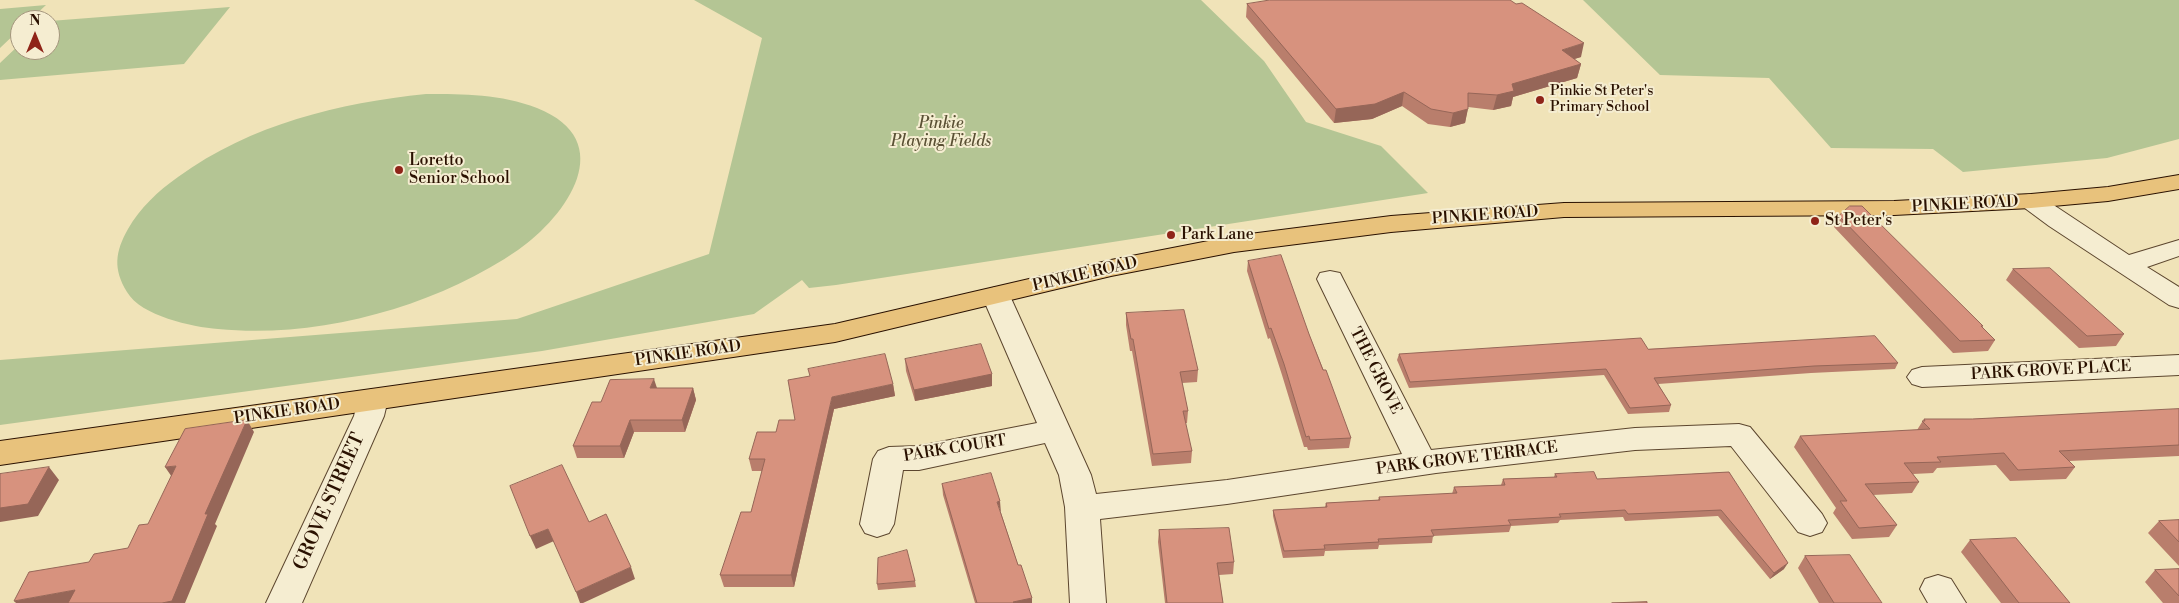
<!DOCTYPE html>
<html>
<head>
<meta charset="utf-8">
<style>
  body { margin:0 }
  #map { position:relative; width:2179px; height:603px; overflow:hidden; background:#f0e3b8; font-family:"Libre Bodoni",serif }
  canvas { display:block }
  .north { position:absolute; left:10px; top:10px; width:50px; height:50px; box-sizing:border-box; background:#f5edd1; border:1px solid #a4957d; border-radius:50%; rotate:0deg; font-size:14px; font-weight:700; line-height:20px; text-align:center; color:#2a1100 }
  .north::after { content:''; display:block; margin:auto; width:18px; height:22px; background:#8f2418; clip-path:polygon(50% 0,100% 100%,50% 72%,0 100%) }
</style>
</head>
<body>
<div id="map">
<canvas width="2179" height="603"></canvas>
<div class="north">N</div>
</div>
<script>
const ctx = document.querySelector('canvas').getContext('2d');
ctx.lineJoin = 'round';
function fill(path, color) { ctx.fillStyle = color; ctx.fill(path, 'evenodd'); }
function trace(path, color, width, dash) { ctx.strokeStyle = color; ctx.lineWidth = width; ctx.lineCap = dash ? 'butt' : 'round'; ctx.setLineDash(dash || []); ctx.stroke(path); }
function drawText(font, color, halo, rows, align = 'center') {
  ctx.font = font + ' "Libre Bodoni",serif'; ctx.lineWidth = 4; ctx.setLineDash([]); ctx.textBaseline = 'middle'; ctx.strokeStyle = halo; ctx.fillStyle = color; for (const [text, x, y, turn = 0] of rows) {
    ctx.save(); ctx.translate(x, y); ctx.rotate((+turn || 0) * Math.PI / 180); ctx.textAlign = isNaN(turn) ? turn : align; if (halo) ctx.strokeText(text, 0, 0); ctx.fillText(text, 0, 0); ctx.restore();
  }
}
const green = new Path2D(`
  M694 0H1201L1264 61 1306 122 1381 146 1428 193 836 285 809 288 802 280 754 314 542 351 0 425V360L517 319 709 254 762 38Z
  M1583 0H2179V139L2107 158 1963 172 1933 149 1831 148 1769 78 1660 75Z
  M46 5 30 20H20V29L0 48V9Z
  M230 7 184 64 0 80V63L20 44V50H50V21Z
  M426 94C464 94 501 94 537 108 620 141 567 216 518 250 435 307 318 339 218 329 192 327 141 316 127 292 113 269 115 252 128 229 140 208 158 191 178 177 251 124 339 103 426 94Z`);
const minor = new Path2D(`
  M2031 194 2040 196 2129 255 2179 240V256L2147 267 2179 287V308L2169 305 2049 226 2022 206 2019 201 2022 196Z
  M1330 271 1340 273 1343 279 1431 450 1635 428 1739 424 1750 427 1822 514 1827 523 1822 532 1810 536 1798 532 1731 446 1635 450 1436 473 1227 504 1100 519 1106 603H1070L1065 507 1059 475 1045 443 919 470H903L894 524 889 533 877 537 865 533 860 524 873 459 878 451 889 447 919 446 1037 423 982 296 986 290 996 287 1006 290 1010 296 1091 475 1096 494 1227 480 1402 454 1317 279 1320 273Z
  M2179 355V375L1922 387 1912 384 1907 377 1912 370 1922 367Z
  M373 389 384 392 388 399 384 416 302 603H266L354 416 358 399 362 392Z
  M1938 575 1951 579 1966 603H1928L1920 589 1925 579Z`);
const major = new Path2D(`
  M2179 175V189L2108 201 2031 208 1894 215 1564 217 1391 232 1234 252 1111 276 835 342 0 465V441L835 324 1111 260 1234 236 1391 216 1564 203 1894 201 2031 194 2108 187Z`);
const wall = new Path2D(`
  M1247 4 1581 57 1574 59 1581 64 1577 78 1513 97 1511 106 1493 110 1468 107 1465 123 1450 127 1428 124 1402 106 1372 119 1334 123 1246 17Z
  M1839 216 1983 326 1982 327 1995 340 1988 351 1953 353 1834 227Z
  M1248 261 1309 334 1351 438 1349 448 1308 450 1307 447H1304L1282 375 1270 338 1268 339 1247 271Z
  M2013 269 2124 334 2116 346 2079 348 2006 280Z
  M1126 313 1198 370 1197 382 1182 383 1188 411 1187 423H1185L1192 451 1191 463 1152 466 1132 351H1130L1126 325Z
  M1648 349 1898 363 1895 369 1811 373 1658 384 1671 405 1669 412 1628 414 1604 375 1409 388 1397 360 1399 354Z
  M905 359 992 374V386L915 401 906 371Z
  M893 384 895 396 834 409 794 587H724L720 575 751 512 762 471H752L749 459 776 432 795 420Z
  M657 388H693L696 400 685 432H634L624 458H577L573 446 601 402Z
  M2179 409V456L2069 461 2075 467 2066 479 2010 481 1996 465 1937 468 1933 473 1913 474 1919 482 1912 493 1873 495 1897 525 1889 537 1852 539 1833 513 1836 508 1794 447 1800 436 1917 430 1924 419H1972Z
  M1729 472 1784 569 1770 579 1718 516 1625 521 1623 517 1560 520 1558 523 1511 526 1509 532 1433 536 1432 543 1379 545 1378 549 1325 551 1324 556 1283 558 1273 516V510L1325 507 1326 503 1378 500 1379 497 1452 494 1454 487 1501 485 1503 479 1554 477 1555 474 1597 479Z
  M942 484 1001 513 1018 565 1032 603H975L943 495Z
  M2179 520V566L2148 533 2159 521Z
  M1159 530 1234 562 1233 574 1219 575 1223 603H1165L1158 542Z
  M1970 540 2070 603H2001L1961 552Z
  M1805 556 1882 603H1819L1798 568Z
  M2179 569V603H2163L2145 582 2155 570Z
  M915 581 916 587 878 590 877 584Z`);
const shadedWall = new Path2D(`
  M1584 43 1581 57 1558 64 1562 50Z
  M1581 64 1577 78 1513 97 1511 106 1493 110 1497 95 1512 84Z
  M1404 92 1402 106 1372 119 1334 123 1336 109Z
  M1468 109 1465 123 1450 127 1453 113Z
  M992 374V386L915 401 914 390Z
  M654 379 658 391 650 388Z
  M893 384 895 396 834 409 794 587 791 575 832 397Z
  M693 388 696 400 685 432 682 420Z
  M247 420 254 432 215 524 217 526 185 603H162Z
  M630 420 634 432 624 458 620 446Z
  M176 466 174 480 165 467Z
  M49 467 59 480 38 516 0 522V508Z
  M1000 501 1001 513 997 502Z
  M548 529 554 541 536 549 530 536Z
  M1788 563 1784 569 1770 579 1774 573Z
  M631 567 635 579 583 603H580L576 592Z
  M75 590 80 603H16L14 601Z
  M1032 598V603H1013V602Z`);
const building = new Path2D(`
  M1270 0H1510L1516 4 1522 3 1584 43 1562 50 1581 64 1512 84 1514 91 1497 95 1468 93V109L1453 113 1431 109 1404 92 1375 104 1336 109 1247 4Z
  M1850 206H1862L1983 326H1981L1995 340 1960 341 1839 216Z
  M1281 255 1309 334 1323 370H1326L1351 438 1310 440 1309 436 1306 437 1284 364 1271 328 1269 329 1248 261Z
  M2050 268 2124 334 2087 336 2013 269Z
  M1184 310 1198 370 1180 372 1188 411H1183L1192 451 1153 454 1133 339H1131L1126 313Z
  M1875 336 1898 363 1814 366 1654 378 1671 405 1630 408 1606 369 1410 382 1399 354 1641 338 1648 349Z
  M981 344 992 374 914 390 905 359Z
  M885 354 893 384 832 397 791 575H720L741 512H751L765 459H749L757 432H776L779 420H795L788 380 810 376 808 369Z
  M654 379 650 388H693L682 420H630L620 446H573L592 402H601L610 380Z
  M2179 409V445L2059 451 2075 467 2018 470 2004 453 1937 457 1941 462 1904 463 1919 482 1865 484 1897 525 1859 528 1840 501H1847L1800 436 1930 429 1922 421H1925L1924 419H1972Z
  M247 420 205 514H208L172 601 162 603H68L75 590 14 601 29 572 89 562 94 554 128 548 139 525 148 524 176 466 165 467 185 429Z
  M562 465 589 522 606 514 631 567 576 592 548 529 530 536 510 486Z
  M49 467 28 504 0 508V474Z
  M1594 472 1597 479 1729 472 1788 563 1774 573 1721 510 1628 514 1625 510 1559 514 1561 517 1508 520 1511 525 1431 530 1434 536 1378 539 1379 542 1324 545 1325 549 1284 551 1273 510 1327 507 1326 503 1380 500 1379 497 1457 493 1454 487 1505 485 1503 479 1557 477 1555 474Z
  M991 473 1000 501 997 502 1018 565H1021L1032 598 1013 602 1014 603H977L942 484Z
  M2179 520V542L2159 521Z
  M1229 528 1234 562 1217 563 1223 603H1167L1159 530Z
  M2016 538 2070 603H2019L1970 540Z
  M907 550 915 581 877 584 878 558Z
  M1850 555 1882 603H1834L1805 556Z
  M2179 569V596L2155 570Z
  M1647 602V603H1612Z`);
const markers = [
  [1540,100,5,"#8f2418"],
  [399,170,5,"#8f2418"],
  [1815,221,5,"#8f2418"],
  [1171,235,5,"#8f2418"]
];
const farPoinames = [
  ["Pinkie St Peter's",1550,92],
  ["Primary School",1550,108]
];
const parkNames = [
  ["Pinkie",941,124],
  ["Playing Fields",941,142]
];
const poiNames = [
  ["Loretto",409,161],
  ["Senior School",409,179],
  ["St Peter's",1825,221],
  ["Park Lane",1181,235]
];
const streetNames = [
  ["PINKIE ROAD",1965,205,-3],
  ["PINKIE ROAD",1485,216,-4],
  ["PINKIE ROAD",1085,275,-13],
  ["PINKIE ROAD",688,354,-8],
  ["THE GROVE",1375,371,63],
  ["PARK GROVE PLACE",2051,371,-3],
  ["PINKIE ROAD",287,412,-8],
  ["PARK COURT",955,449,-9],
  ["PARK GROVE TERRACE",1467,459,-7]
];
const nearStreetnames = [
  ["GROVE STREET",330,502,-66]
];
fill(green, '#b4c594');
trace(minor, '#5c462e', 2);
trace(major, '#2a1100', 2);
fill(minor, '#f5edd1');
fill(major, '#e8c27c');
fill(wall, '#b97e6c');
fill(shadedWall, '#966658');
fill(building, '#d7927e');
trace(building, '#966658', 1);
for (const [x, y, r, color] of markers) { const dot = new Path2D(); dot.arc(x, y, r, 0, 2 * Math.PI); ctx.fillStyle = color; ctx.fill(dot); trace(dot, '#f5edd1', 2); }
drawText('14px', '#2a1100', '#f5edd1', farPoinames, 'left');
drawText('italic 16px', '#5a5034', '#f5edd1', parkNames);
drawText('16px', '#2a1100', '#f5edd1', poiNames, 'left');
drawText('16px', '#2a1100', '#f5edd1', streetNames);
drawText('19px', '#2a1100', '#f5edd1', nearStreetnames);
</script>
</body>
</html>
